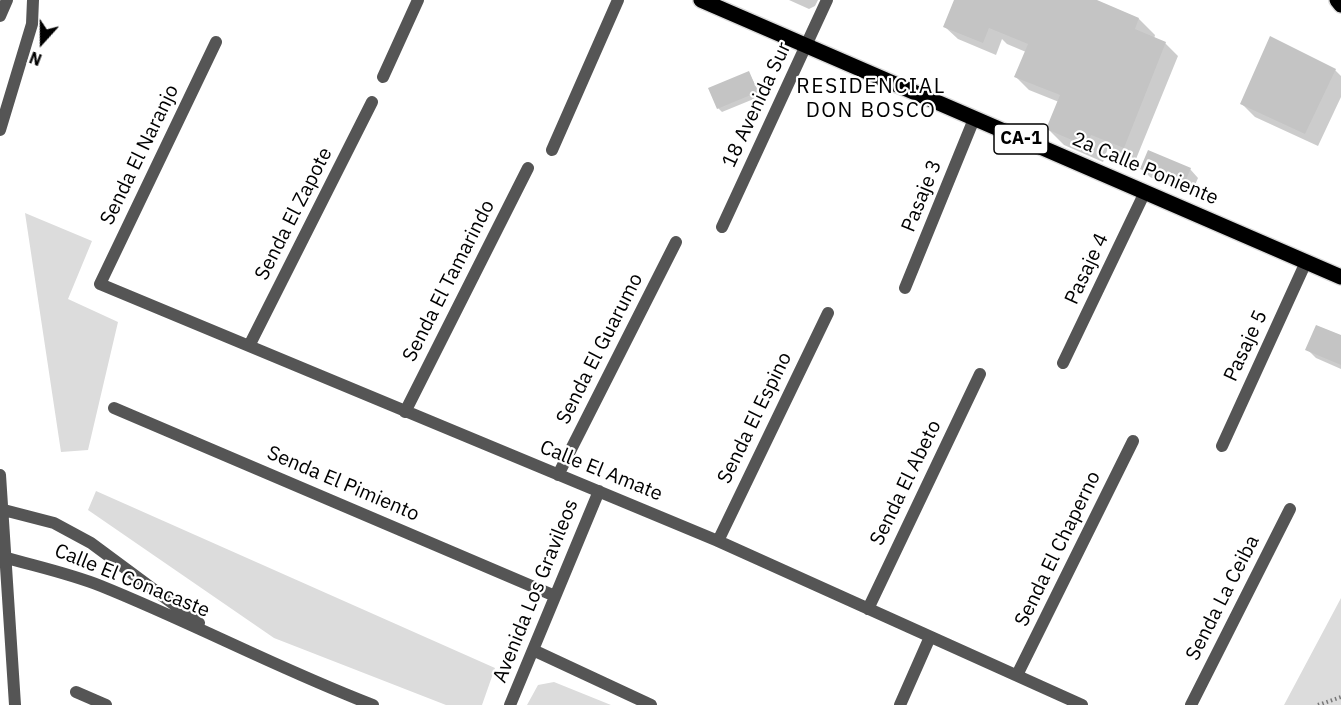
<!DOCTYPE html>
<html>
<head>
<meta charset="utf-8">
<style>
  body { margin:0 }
  #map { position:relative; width:1341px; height:705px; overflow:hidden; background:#fff; font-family:"IBM Plex Sans",sans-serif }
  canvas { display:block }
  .north { position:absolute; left:12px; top:12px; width:60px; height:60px; -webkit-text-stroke:4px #fff; paint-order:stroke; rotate:201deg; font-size:16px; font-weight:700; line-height:24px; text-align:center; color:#000 }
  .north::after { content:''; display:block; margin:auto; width:21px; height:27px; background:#000; clip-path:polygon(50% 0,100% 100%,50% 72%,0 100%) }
</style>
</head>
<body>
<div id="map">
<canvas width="1341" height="705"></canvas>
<div class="north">N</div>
</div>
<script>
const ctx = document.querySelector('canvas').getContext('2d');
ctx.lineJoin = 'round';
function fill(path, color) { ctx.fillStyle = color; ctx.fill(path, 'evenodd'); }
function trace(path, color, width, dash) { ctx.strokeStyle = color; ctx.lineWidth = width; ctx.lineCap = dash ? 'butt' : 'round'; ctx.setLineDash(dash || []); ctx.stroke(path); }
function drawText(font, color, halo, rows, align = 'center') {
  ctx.font = font + ' "IBM Plex Sans",sans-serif'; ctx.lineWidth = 4.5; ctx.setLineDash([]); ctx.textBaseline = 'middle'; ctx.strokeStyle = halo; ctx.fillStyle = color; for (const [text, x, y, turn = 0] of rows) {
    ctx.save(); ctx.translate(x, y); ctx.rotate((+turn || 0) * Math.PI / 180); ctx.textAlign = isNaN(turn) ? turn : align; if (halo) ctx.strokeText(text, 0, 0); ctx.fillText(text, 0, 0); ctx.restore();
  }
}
const green = new Path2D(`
  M25 213 92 241 68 299 118 322 88 450 61 452Z
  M96 491 495 668 482 705H446L274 638 88 510Z
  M1341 598V705H1284Z
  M554 682 611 705H527L538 685Z`);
const shadow = new Path2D(`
  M789 0H818L815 6 809 9Z
  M956 0H1093L1139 19 1155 35 1154 39 1165 43 1178 56 1136 159 1108 148 1103 162 1064 145 1048 129 1059 102 1029 90 1016 77 1026 52 1007 44 1002 39 996 55 958 39 945 27Z
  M1335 70 1341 76V97L1318 146 1255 117 1242 104Z
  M749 73 761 96 722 112 718 108Z
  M1142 169H1190L1198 178 1191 194 1150 177Z
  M1341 337V369L1316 358 1307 349Z`);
const building = new Path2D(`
  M954 0H1097L1139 18 1135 29 1166 42 1124 148 1091 135 1086 146 1046 129 1060 95 1014 77 1028 44 989 28 983 43 943 27Z
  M1270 36 1336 69 1305 134 1240 104Z
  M749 71 758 92 717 109 708 88Z
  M1148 150 1191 168 1183 187 1140 169Z
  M1316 325 1341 335V365L1305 350Z`);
const path = new Path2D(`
  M1318 705 1341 697`);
const minor = new Path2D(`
  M0 16 7 0
  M216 42 100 284 718 541 1082 705
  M383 77 418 0
  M0 130 32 24 33 0
  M552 150 618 0
  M722 227 827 0
  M905 288 974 119
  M250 344 372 102
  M1063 363 1145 192
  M114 408 555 596
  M405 412 528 168
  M1222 446 1306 262
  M0 475 15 705
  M558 475 676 242
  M0 509 54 523 91 543 199 623
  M718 541 828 313
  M0 556C34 566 68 573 101 586 193 623 281 670 373 705
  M868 609 980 374
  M533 650 651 705
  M1017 675 1133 441
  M76 692 106 705
  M510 705 599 491
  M900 705 930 637
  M1191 705 1290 509`);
const primary = new Path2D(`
  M701 0 1341 277
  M1337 0 1341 5`);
const shields = [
  [1021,139,54]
];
const shieldNames = [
  ["CA-1",1021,139]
];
const streetNames = [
  ["18 Avenida Sur",757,105,-65],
  ["Senda El Naranjo",140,155,-64],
  ["2a Calle Poniente",1145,169,23],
  ["Pasaje 3",922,196,-68],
  ["Senda El Zapote",294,214,-63],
  ["Pasaje 4",1087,269,-65],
  ["Senda El Tamarindo",449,281,-63],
  ["Pasaje 5",1246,346,-65],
  ["Senda El Guarumo",600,349,-63],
  ["Senda El Espino",755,418,-64],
  ["Calle El Amate",601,471,22],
  ["Senda El Abeto",906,483,-64],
  ["Senda El Pimiento",343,484,23],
  ["Senda El Chaperno",1058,549,-64],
  ["Calle El Conacaste",132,581,22],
  ["Avenida Los Gravileos",536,591,-68],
  ["Senda La Ceiba",1223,598,-63]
];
const neighbourhoodNames = [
  ["RESIDENCIAL",871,87],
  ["DON BOSCO",871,111]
];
fill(green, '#dcdcdc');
fill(shadow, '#0003');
fill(building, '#c4c4c4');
trace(primary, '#dbdbdb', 18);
trace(path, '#777', 4, [1.5, 3]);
trace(minor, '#555', 12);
trace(primary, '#000', 15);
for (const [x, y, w] of shields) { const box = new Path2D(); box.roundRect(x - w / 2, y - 15, w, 30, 4.5); ctx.fillStyle = '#fff'; ctx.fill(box); trace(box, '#000', 1.5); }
drawText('bold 18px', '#000', null, shieldNames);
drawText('20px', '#000', '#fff', streetNames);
ctx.letterSpacing = '1.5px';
drawText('21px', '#000', '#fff', neighbourhoodNames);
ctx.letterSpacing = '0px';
</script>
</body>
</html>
